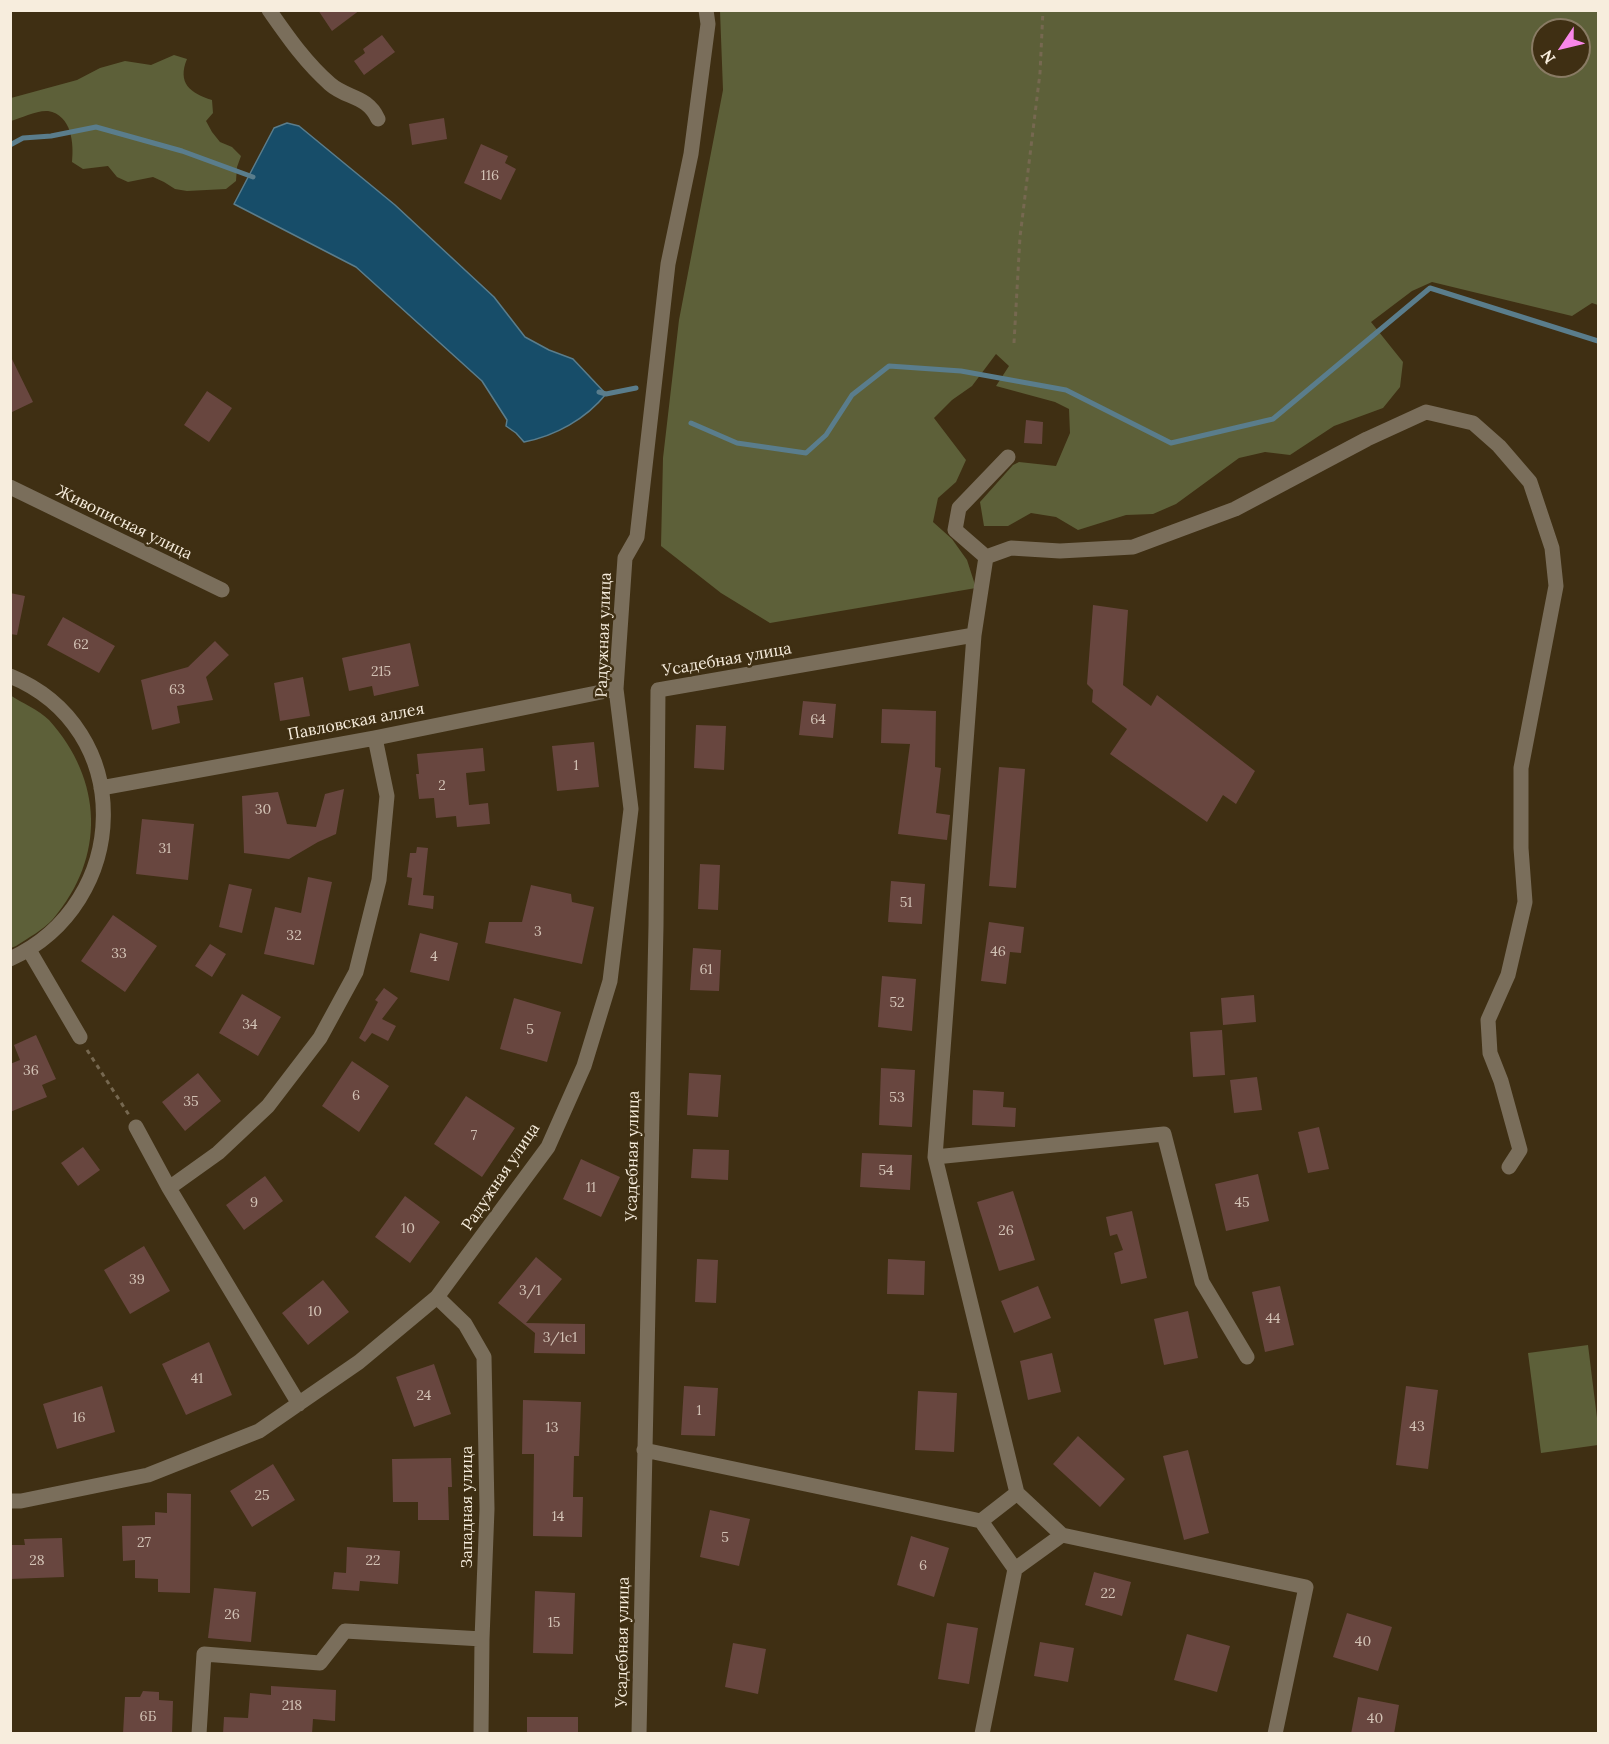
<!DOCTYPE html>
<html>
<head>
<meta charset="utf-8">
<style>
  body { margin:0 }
  #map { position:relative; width:1609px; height:1744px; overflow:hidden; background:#3f2f13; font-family:Lora,serif }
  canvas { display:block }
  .frame { position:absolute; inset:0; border:12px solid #f7eddd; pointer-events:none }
  .north { position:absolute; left:1531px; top:18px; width:60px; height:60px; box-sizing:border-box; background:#3f2f13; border:2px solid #897b64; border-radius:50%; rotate:235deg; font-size:16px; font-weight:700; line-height:24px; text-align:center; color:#f7eddd }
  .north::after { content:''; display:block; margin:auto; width:21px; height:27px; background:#f987e9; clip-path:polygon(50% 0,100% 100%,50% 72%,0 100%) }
</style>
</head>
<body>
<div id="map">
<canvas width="1609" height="1744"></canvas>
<div class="frame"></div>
<div class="north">N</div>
</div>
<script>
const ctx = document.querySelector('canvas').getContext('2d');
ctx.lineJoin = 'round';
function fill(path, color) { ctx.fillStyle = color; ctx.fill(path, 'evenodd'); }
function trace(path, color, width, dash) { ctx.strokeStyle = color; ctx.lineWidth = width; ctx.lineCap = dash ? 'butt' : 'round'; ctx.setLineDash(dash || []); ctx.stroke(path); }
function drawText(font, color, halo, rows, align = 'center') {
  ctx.font = font + ' Lora,serif'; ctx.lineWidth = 5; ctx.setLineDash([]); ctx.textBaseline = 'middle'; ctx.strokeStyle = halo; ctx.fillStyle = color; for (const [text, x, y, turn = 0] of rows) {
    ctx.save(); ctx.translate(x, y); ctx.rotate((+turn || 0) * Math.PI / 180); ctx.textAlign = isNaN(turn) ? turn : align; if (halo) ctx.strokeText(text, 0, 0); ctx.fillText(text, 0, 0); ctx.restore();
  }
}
const green = new Path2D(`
  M720 11H1598V305L1592 303 1572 316 1432 282 1412 291 1371 322 1403 362 1400 387 1383 408 1334 426 1290 455 1265 452 1239 458 1176 504 1153 514 1126 515 1078 530 1056 517 1031 513 1008 526H984L980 502 1013 465 1019 462 1056 466 1070 433 1069 409 1055 402 996 386 1009 366 996 354 972 386 952 400 934 418 966 460 956 482 938 498 933 522 952 539 967 560 976 588 770 623 721 593 661 546 663 458 679 320 723 90ZM1543 30H1579V66H1543Z
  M174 55 187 59C177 83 190 93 212 100L213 113 206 121 212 132 220 142 232 147 241 156 237 167 236 181 226 189 187 191 175 189 164 182 153 177 128 182 117 177 108 166 83 169 72 162C74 144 72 115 48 111 37 110 21 118 11 121V98L77 80 100 68 125 61 151 65Z
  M10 695C22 703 39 710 49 720 103 780 106 857 53 919 43 930 28 938 16 946L11 948Z
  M1588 1345 1598 1426V1445L1541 1453 1528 1353Z`);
const water = new Path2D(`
  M287 123 299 126 395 205 494 297 525 337 549 350 573 359 606 394C586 419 555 436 524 442L516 433 506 426 507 420 482 381 356 267 234 204 274 128Z`);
const stream = new Path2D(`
  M10 145 23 138 51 136 96 127 182 151 253 177
  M599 392 606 394 636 388
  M691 423 737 443 806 453 826 435 852 395 889 366 961 371 1066 390 1171 443 1273 419 1430 288 1598 341`);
const building = new Path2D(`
  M318 10H360L332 31Z
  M382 35 395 52 364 75 354 61 365 53 363 49Z
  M444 118 447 139 412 145 409 124Z
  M481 144 508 156 505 163 516 169 501 200 464 183Z
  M10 355 33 402 10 413Z
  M207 391 232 408 209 442 184 425Z
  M1026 420 1043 422 1042 444 1024 443Z
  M10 593 25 596 17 635 10 634Z
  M1093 605 1128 610 1123 685 1151 706 1157 695 1255 771 1236 804 1223 795 1207 822 1110 754 1127 729 1092 702 1093 690 1087 684Z
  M63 617 115 646 99 673 47 645Z
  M215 641 229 655 206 677 213 700 177 706 180 723 152 730 141 680 188 667Z
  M410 643 419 686 374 696 372 686 349 691 342 658Z
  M303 677 310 716 280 721 274 683Z
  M803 701 836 704 833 738 799 735Z
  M882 709 936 711 935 767 941 768 936 813 950 815 947 840 898 834 910 744 881 743Z
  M696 725 726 726 724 770 694 768Z
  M594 742 599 787 557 791 552 746Z
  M483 748 485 771 466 773 469 805 488 803 490 824 457 827 456 816 436 818 434 798 419 799 416 774H419L417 754Z
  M999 767 1025 769 1016 888 989 886Z
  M344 789 336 834 318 842 289 859 244 853 242 796 278 792 287 824 316 827 325 794Z
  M142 819 194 824 188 880 136 874Z
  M417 847 428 848 423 895 434 896 433 909 408 905 412 878 407 877 410 853H416Z
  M700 864 720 865 718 910 698 909Z
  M308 877 332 882 314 965 264 954 275 907 301 913Z
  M891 881 925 884 922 924 888 922Z
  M229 884 252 889 242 933 219 927Z
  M531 885 571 894 572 902 594 907 582 964 485 943 489 922H522Z
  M113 915 157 946 125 992 81 961Z
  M989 922 1024 927 1021 953 1010 952 1006 984 981 981Z
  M420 933 458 943 449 981 410 972Z
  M210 944 226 954 212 977 195 966Z
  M693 948 721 950 719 991 690 990Z
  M882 976 916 979 912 1031 878 1027Z
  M384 988 398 998 382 1019 396 1026 388 1041 372 1033 365 1042 359 1038 378 1002 375 1000Z
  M242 994 281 1017 258 1056 219 1033Z
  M1254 995 1256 1022 1223 1025 1221 998Z
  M514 998 561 1012 547 1062 500 1049Z
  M1222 1030 1225 1075 1193 1077 1190 1032Z
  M36 1035 56 1079 42 1085 47 1097 10 1112V1064L20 1060 14 1045Z
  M352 1061 389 1086 359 1132 322 1106Z
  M881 1068 915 1070 912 1127 879 1125Z
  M198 1073 221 1101 185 1131 162 1102Z
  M689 1073 721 1075 718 1117 687 1115Z
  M1257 1077 1262 1110 1234 1113 1230 1080Z
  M973 1090 1004 1092 1003 1107 1016 1108 1015 1127 972 1125Z
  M466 1096 515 1128 482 1177 434 1144Z
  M1319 1127 1329 1169 1308 1173 1298 1132Z
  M83 1147 100 1170 78 1186 61 1163Z
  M693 1149 729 1150 728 1180 691 1178Z
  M862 1153 912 1155 910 1190 860 1187Z
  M581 1159 620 1177 601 1217 563 1199Z
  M1258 1174 1269 1221 1226 1231 1215 1184Z
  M265 1176 283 1201 244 1230 226 1205Z
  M1013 1191 1035 1260 999 1271 977 1202Z
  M405 1196 440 1222 410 1263 375 1237Z
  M1132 1211 1147 1278 1121 1284 1114 1253 1123 1250 1117 1234 1110 1236 1106 1217Z
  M144 1246 170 1291 130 1314 104 1270Z
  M536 1257 562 1279 526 1323 585 1324V1354L534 1353 535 1333 498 1303Z
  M697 1259 718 1260 716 1303 695 1302Z
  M888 1259 925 1261 924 1295 887 1294Z
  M323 1280 349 1312 308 1345 282 1313Z
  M1038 1286 1051 1318 1014 1333 1001 1301Z
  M1280 1286 1294 1345 1265 1352 1252 1292Z
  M1188 1311 1198 1358 1164 1365 1154 1319Z
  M209 1342 232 1395 186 1415 162 1364Z
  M1052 1353 1061 1392 1028 1400 1020 1361Z
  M434 1364 451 1414 414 1427 396 1377Z
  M102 1386 115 1432 57 1449 43 1404Z
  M684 1386 718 1388 715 1436 681 1435Z
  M1406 1386 1438 1390 1428 1469 1396 1465Z
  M918 1391 957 1393 954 1452 915 1450Z
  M523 1400 581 1402 579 1456H574L573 1497H583L582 1537 533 1536 534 1454H522Z
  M1078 1436 1125 1479 1100 1507 1053 1464Z
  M1188 1450 1209 1533 1184 1540 1163 1456Z
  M451 1458 452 1487H448L449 1520H418V1502H393L392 1459Z
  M273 1464 295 1500 252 1527 230 1491Z
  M167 1493 191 1494 190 1593 158 1592V1579L135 1578V1560L123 1561 122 1526 155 1525V1512L167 1513Z
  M710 1510 750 1519 739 1566 700 1557Z
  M911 1536 949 1548 934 1597 897 1585Z
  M62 1538 64 1577 10 1579V1545H25L24 1539Z
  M347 1547 400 1551 398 1584 360 1581 359 1591 332 1589 334 1572 346 1573Z
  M1094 1572 1131 1582 1122 1616 1085 1605Z
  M214 1588 256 1592 251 1642 208 1638Z
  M535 1591 575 1593 573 1654 533 1653Z
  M1347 1613 1392 1627 1378 1671 1333 1657Z
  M947 1623 978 1628 969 1684 938 1679Z
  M1187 1634 1230 1646 1217 1692 1174 1680Z
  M1040 1642 1074 1648 1068 1682 1034 1676Z
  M733 1643 766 1649 758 1694 725 1687Z
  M271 1686 336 1690 335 1721 313 1719 312 1734H223L224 1717 248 1718 250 1693 271 1695Z
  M143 1691 159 1692V1700L173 1701 172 1734H123L125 1697H140Z
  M1358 1697 1399 1705 1394 1734H1351Z
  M527 1717H578V1734H527Z`);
const path = new Path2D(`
  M1014 343 1020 237 1040 73 1043 10
  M87 1050 129 1115`);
const minor = new Path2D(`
  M269 10C288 37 305 62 330 84 347 99 367 95 378 119
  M10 487 222 590
  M986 557 955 530 959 508 1008 457
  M974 635 986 557 1011 548 1060 551 1133 547 1235 509 1367 439 1426 412 1473 423 1499 446 1530 482 1552 548 1556 586 1521 768V848L1525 902 1508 975 1488 1020 1490 1053 1501 1081 1520 1150 1509 1167
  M10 676C137 728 132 903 10 959
  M101 788 375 738 616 689
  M29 950 80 1037
  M136 1127 169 1188 299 1404
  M935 1157 1164 1134 1202 1282 1247 1357
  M169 1188 218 1153 268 1106 320 1038 356 972 379 880 387 796 375 738
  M437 1297 465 1324 484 1357 487 1509 482 1639 481 1734
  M644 1450 981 1521
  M10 1501H21L148 1475 259 1431 359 1362 437 1297 548 1147 584 1066 610 981 631 809 616 689 625 558 637 537 668 264 691 154 708 24 706 10
  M1062 1535 1306 1587 1275 1734
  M199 1734 204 1654 320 1663 345 1631 482 1639
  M639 1734 656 926 658 690 974 635 935 1157 1017 1493
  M982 1734 1015 1569 1062 1535 1017 1493 981 1521 1015 1569`);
const numberNames = [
  ["116",490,176],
  ["62",81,645],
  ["215",381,672],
  ["63",177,690],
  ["64",818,720],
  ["1",576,766],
  ["2",442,786],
  ["30",263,810],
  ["31",165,849],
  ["51",906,903],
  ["3",538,932],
  ["32",294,936],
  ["46",998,952],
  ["33",119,954],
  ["4",434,957],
  ["61",706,970],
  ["52",897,1003],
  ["34",250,1025],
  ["5",530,1030],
  ["36",31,1071],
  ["6",356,1096],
  ["53",897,1098],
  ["35",191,1102],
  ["7",474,1136],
  ["54",886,1171],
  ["11",591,1188],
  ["9",254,1203],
  ["45",1242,1203],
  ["10",408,1229],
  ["26",1006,1231],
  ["39",137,1280],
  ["3/1",530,1291],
  ["10",315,1312],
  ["44",1273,1319],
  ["3/1с1",560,1338],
  ["41",197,1379],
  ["24",424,1396],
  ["1",699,1411],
  ["16",79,1418],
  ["43",1417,1427],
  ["13",552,1428],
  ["25",262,1496],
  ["14",558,1517],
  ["5",725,1538],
  ["27",144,1543],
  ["28",37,1561],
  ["22",373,1561],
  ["6",923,1566],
  ["22",1108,1594],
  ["26",232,1615],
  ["15",554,1623],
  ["40",1363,1642],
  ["218",292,1706],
  ["6Б",148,1717],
  ["40",1375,1719]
];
const streetNames = [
  ["Живописная улица",124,523,26],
  ["Радужная улица",604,635,-88],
  ["Усадебная улица",727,660,-10],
  ["Павловская аллея",356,722,-11],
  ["Усадебная улица",633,1156,-89],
  ["Радужная улица",501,1177,-56],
  ["Западная улица",467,1507,-90],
  ["Усадебная улица",623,1642,-89]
];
fill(green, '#5d6039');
fill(water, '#174d69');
trace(water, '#5a7d8c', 1.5);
trace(stream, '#5a7d8c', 5);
fill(building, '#68463f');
trace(path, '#766850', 3, [4.5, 4.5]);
trace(minor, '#7a6e5b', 15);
drawText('14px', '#d3c3b6', null, numberNames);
drawText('16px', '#f7eddd', '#3f2f13', streetNames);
</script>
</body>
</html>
